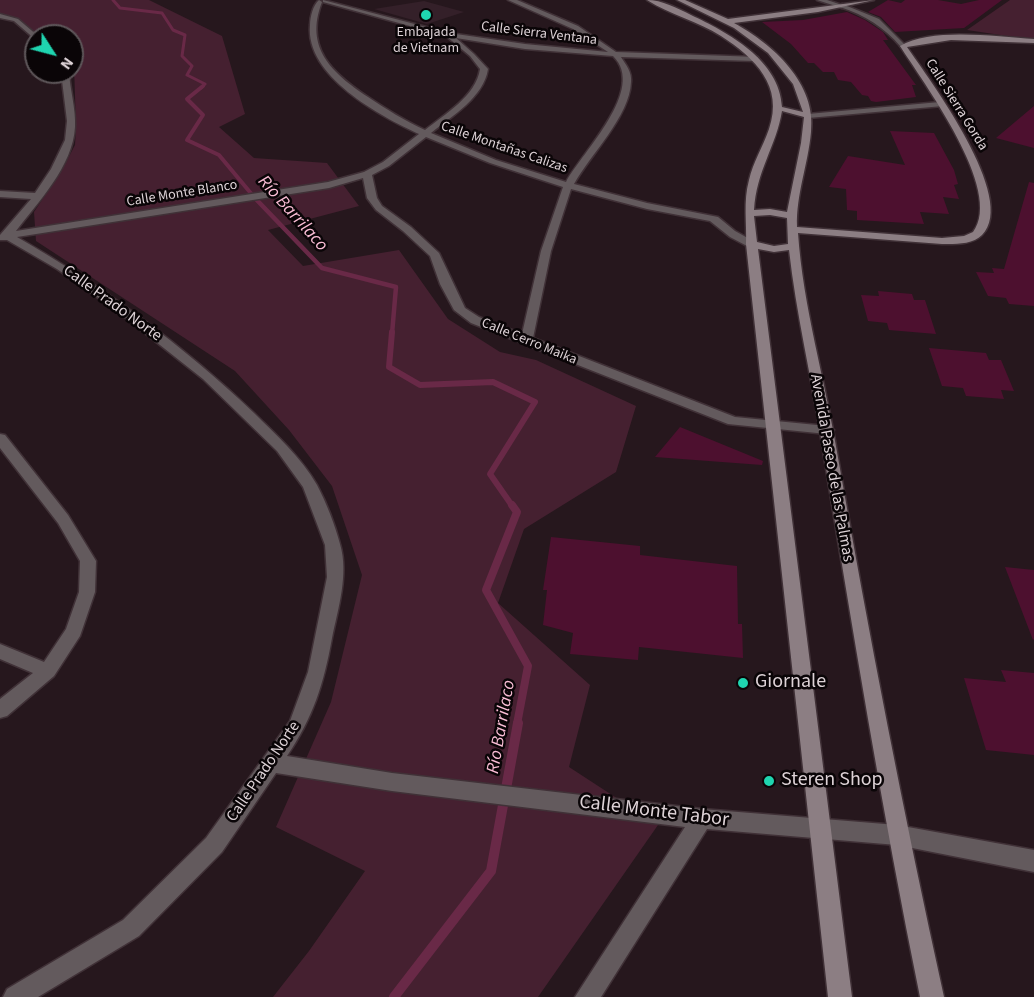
<!DOCTYPE html>
<html>
<head>
<meta charset="utf-8">
<style>
  body { margin:0 }
  #map { position:relative; width:1034px; height:997px; overflow:hidden; background:#26171d; font-family:"Source Sans 3",sans-serif }
  canvas { display:block }
  .north { position:absolute; left:24px; top:24px; width:60px; height:60px; box-sizing:border-box; background:#0a0507; border:2px solid #5e575a; border-radius:50%; rotate:126deg; font-size:16px; font-weight:700; line-height:24px; text-align:center; color:#ddd2d6 }
  .north::after { content:''; display:block; margin:auto; width:21px; height:27px; background:#1fd5b0; clip-path:polygon(50% 0,100% 100%,50% 72%,0 100%) }
</style>
</head>
<body>
<div id="map">
<canvas width="1034" height="997"></canvas>
<div class="north">N</div>
</div>
<script>
const ctx = document.querySelector('canvas').getContext('2d');
ctx.lineJoin = 'round';
function fill(path, color) { ctx.fillStyle = color; ctx.fill(path, 'evenodd'); }
function trace(path, color, width, dash) { ctx.strokeStyle = color; ctx.lineWidth = width; ctx.lineCap = dash ? 'butt' : 'round'; ctx.setLineDash(dash || []); ctx.stroke(path); }
function drawText(font, color, halo, rows, align = 'center') {
  ctx.font = font + ' "Source Sans 3",sans-serif'; ctx.lineWidth = 5; ctx.setLineDash([]); ctx.textBaseline = 'middle'; ctx.strokeStyle = halo; ctx.fillStyle = color; for (const [text, x, y, turn = 0] of rows) {
    ctx.save(); ctx.translate(x, y); ctx.rotate((+turn || 0) * Math.PI / 180); ctx.textAlign = isNaN(turn) ? turn : align; if (halo) ctx.strokeText(text, 0, 0); ctx.fillText(text, 0, 0); ctx.restore();
  }
}
const built = new Path2D(`
  M424 1 464 12 427 24 374 9Z`);
const green = new Path2D(`
  M0 0H149L222 36 245 114 219 127 254 158 327 163 359 206 268 230 303 266 399 250 448 319 500 352 536 360 636 406 616 472 524 529 498 603 590 685 569 767 658 825 538 997H273L309 951 365 871 276 827 331 702 362 575 332 486 289 430 235 371 36 241 34 212 63 168 75 145 76 128 74 64 72 63V36H40L18 19 0 13Z
  M1010 0H1034V40L967 30Z`);
const streamFar5 = new Path2D(`
  M113 0 120 8 162 13 173 30 185 35 182 56 192 66 187 75 205 84 201 88`);
const streamFar4 = new Path2D(`
  M203 86 187 99 203 115 187 140 219 155 254 197`);
const streamFar3 = new Path2D(`
  M252 195 322 268 396 287 392 334`);
const streamFar2 = new Path2D(`
  M392 332 389 367 420 385 493 382 535 402 490 474 513 507`);
const streamFar1 = new Path2D(`
  M512 505 517 512 486 590 528 666 517 724`);
const stream = new Path2D(`
  M394 997 491 871 518 723`);
const building = new Path2D(`
  M888 0 901 3 905 0H938L961 4 979 0H1002L964 28 895 32 881 17 868 12Z
  M847 12 865 20 883 32 888 40H883L916 85H912L916 97 876 102 871 101 868 96 862 95 851 82 838 80 834 72H823L814 63H808L791 44 762 22 803 20Z
  M1034 106V148L996 138Z
  M890 131 934 133 954 170 958 184 954 185 959 199 943 197 949 214 920 212 924 224 857 220V211L847 210 846 189 829 187 848 156 905 165Z
  M1029 182 1034 183V306L1009 304 1006 298 988 296 976 272 994 273 992 268 1004 269Z
  M878 291 912 294 914 300H925L936 334 889 330 887 323 868 321 861 295 879 296Z
  M929 348 986 353 989 360H1001L1014 391 1001 390 1004 399 966 396 963 388 942 386Z
  M680 427 763 461 762 465 655 457Z
  M551 537 640 546V555L737 566 738 624H742L743 658 639 647 638 660 570 654 573 633 543 625 547 590H543Z
  M1005 567 1034 570V639L1033 640Z
  M1001 670 1034 673V755L986 750 964 678 1006 682Z`);
const minor = new Path2D(`
  M319 0 322 2C304 48 332 73 368 97 386 109 405 121 425 130 445 114 476 96 480 69L470 56 446 36 323 2V0L449 33 525 44 608 52 573 29 508 0H517L578 26 616 52 758 57 755 61 621 57C626 65 632 72 631 82 630 116 590 155 574 184L647 203 718 217 735 231 755 242V246H747L730 237 710 221 647 209 571 189 551 251 533 338 735 417 827 426 834 430 827 434 728 424 471 323 454 310 440 284 430 256 403 231 376 210 367 198 363 178 329 188 17 237C102 286 183 345 254 413 276 435 301 457 317 485 326 502 335 525 340 544 349 574 338 609 332 638 324 683 313 718 287 756L392 773 702 809 897 825 1034 850V872L897 845 707 829 601 997H575L685 827 392 791 276 773 222 852 139 936 38 997H3L7 989 123 920 206 838 290 721 308 672 327 577 325 545 303 487 277 451 203 379 117 311 57 269 7 240H0V235L31 199 0 197V191L35 193 51 169 65 140 67 121 61 72H69C70 90 76 109 75 127 73 166 38 202 16 231L328 182 364 172 383 162 419 134C380 116 305 76 310 25 310 17 313 5 319 0ZM456 38 525 49 613 56C647 89 583 151 566 182L496 160 431 133C452 116 484 97 488 69L474 54ZM426 137 490 163 563 187 541 251 522 334 479 317 465 308 439 253 411 227 382 206 377 198 372 175 389 166Z
  M817 0H827L845 6 842 8Z
  M0 14 18 19 38 36 36 40 14 21 0 18Z
  M940 102H943V106L808 118 804 116 808 114Z
  M0 434 5 435 68 515 96 561 95 592 80 636 54 676 7 716 0 718V699L33 673 0 659V644L44 662 66 629 79 592 80 561 58 523 0 448Z`);
const tertiary = new Path2D(`
  M842 4 879 19 906 46 901 47C884 27 865 15 840 7Z`);
const secondary = new Path2D(`
  M647 0C662 0 677 8 691 15 727 32 780 60 782 107L803 112 793 84 768 53 734 28 677 0H685L728 19 874 0 818 12 734 23C773 44 817 84 811 132 808 165 796 194 797 227L942 238 964 236 973 232C1005 191 922 81 900 46 932 27 997 37 1034 39V43L951 40 907 47C929 79 1019 199 982 235 972 245 954 244 942 244L798 233C803 307 825 379 837 452 869 635 904 816 944 997H920C882 811 852 625 821 438 811 375 796 313 789 250L774 252 758 249 852 997H828L746 244C747 223 743 202 749 180 753 162 763 147 769 129 784 86 755 58 721 36 698 21 670 15 647 0ZM782 111 804 117 801 143 787 212 770 209 754 210C756 171 776 147 782 111ZM770 215 787 218 788 244 774 246 757 242 754 216Z`);
const markers = [
  [426,15,6,"#1fd5b0"],
  [743,683,6,"#1fd5b0"],
  [769,781,6,"#1fd5b0"]
];
const farPoinames = [
  ["Embajada",426,33],
  ["de Vietnam",426,49]
];
const farStreetnames = [
  ["Calle Sierra Ventana",539,34,7],
  ["Calle Sierra Gorda",956,105,58],
  ["Calle Montañas Calizas",504,148,19],
  ["Calle Monte Blanco",182,194,-9],
  ["Calle Cerro Maika",529,342,22]
];
const streetNames = [
  ["Calle Prado Norte",112,304,36],
  ["Avenida Paseo de las Palmas",831,468,80],
  ["Calle Prado Norte",264,772,-56]
];
const waterNames = [
  ["Río Barrilaco",292,214,48],
  ["Río Barrilaco",502,727,-80]
];
const nearPoinames = [
  ["Giornale",755,683],
  ["Steren Shop",781,781]
];
const nearStreetnames = [
  ["Calle Monte Tabor",654,812,7]
];
fill(built, '#342029');
fill(green, '#452030');
trace(streamFar5, '#692947', 3);
trace(streamFar4, '#692947', 4);
trace(streamFar3, '#692947', 4.5);
trace(streamFar2, '#692947', 6);
trace(streamFar1, '#692947', 8);
trace(stream, '#692947', 10);
fill(building, '#4d102f');
trace(minor, '#403137', 3);
trace(tertiary, '#403137', 3);
trace(secondary, '#403137', 3);
fill(minor, '#635a5d');
fill(tertiary, '#635a5d');
fill(secondary, '#8c7e83');
for (const [x, y, r, color] of markers) { const dot = new Path2D(); dot.arc(x, y, r, 0, 2 * Math.PI); ctx.fillStyle = color; ctx.fill(dot); trace(dot, '#0a0507', 2); }
drawText('14px', '#ddd2d6', '#0a0507', farPoinames);
drawText('14px', '#ddd2d6', '#0a0507', farStreetnames);
drawText('16px', '#ddd2d6', '#0a0507', streetNames);
drawText('italic 18px', '#fabdd5', '#0a0507', waterNames);
drawText('20px', '#ddd2d6', '#0a0507', nearPoinames, 'left');
drawText('20px', '#ddd2d6', '#0a0507', nearStreetnames);
</script>
</body>
</html>
